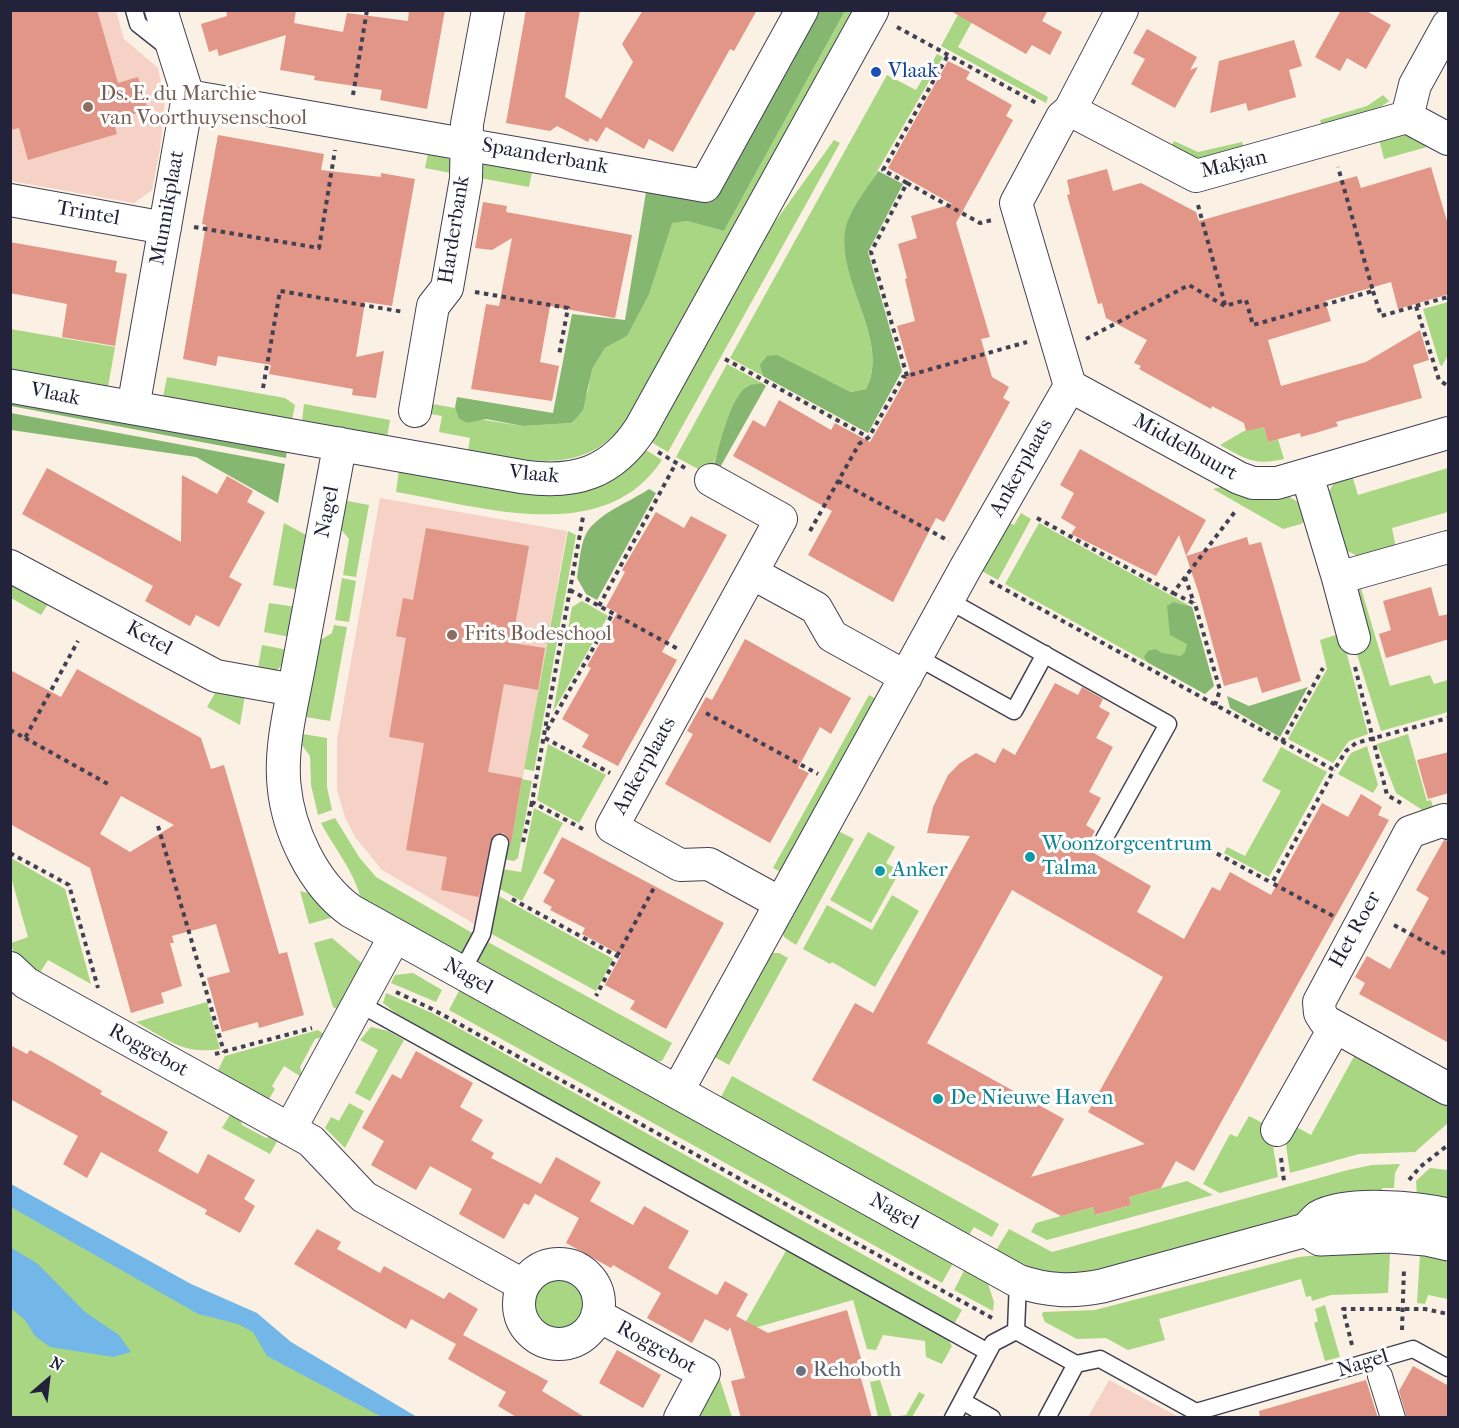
<!DOCTYPE html>
<html>
<head>
<meta charset="utf-8">
<style>
  body { margin:0 }
  #map { position:relative; width:1459px; height:1428px; overflow:hidden; background:#faf0e3; font-family:"IM FELL French Canon",serif }
  canvas { display:block }
  .frame { position:absolute; inset:0; border:12px solid #22223b; pointer-events:none }
  .north { position:absolute; left:18px; top:1350px; width:60px; height:60px; -webkit-text-stroke:4px #fff; paint-order:stroke; rotate:28deg; font-size:16px; font-weight:700; line-height:24px; text-align:center; color:#22223b }
  .north::after { content:''; display:block; margin:auto; width:21px; height:27px; background:#22223b; clip-path:polygon(50% 0,100% 100%,50% 72%,0 100%) }
</style>
</head>
<body>
<div id="map">
<canvas width="1459" height="1428"></canvas>
<div class="frame"></div>
<div class="north">N</div>
</div>
<script>
const ctx = document.querySelector('canvas').getContext('2d');
ctx.lineJoin = 'round';
function fill(path, color) { ctx.fillStyle = color; ctx.fill(path, 'evenodd'); }
function trace(path, color, width, dash) { ctx.strokeStyle = color; ctx.lineWidth = width; ctx.lineCap = dash ? 'butt' : 'round'; ctx.setLineDash(dash || []); ctx.stroke(path); }
function drawText(font, color, halo, rows, align = 'center') {
  ctx.font = font + ' "IM FELL French Canon",serif'; ctx.lineWidth = 6; ctx.setLineDash([]); ctx.textBaseline = 'middle'; ctx.strokeStyle = halo; ctx.fillStyle = color; for (const [text, x, y, turn = 0] of rows) {
    ctx.save(); ctx.translate(x, y); ctx.rotate((+turn || 0) * Math.PI / 180); ctx.textAlign = isNaN(turn) ? turn : align; if (halo) ctx.strokeText(text, 0, 0); ctx.fillText(text, 0, 0); ctx.restore();
  }
}
const built = new Path2D(`
  M10 11H116L124 39 158 68 165 101 160 149 152 190 134 203 11 181Z
  M380 498 567 531 511 844 478 926 382 870 355 837 345 817 337 790V740Z
  M1109 1380 1179 1417H1088Z`);
const green = new Path2D(`
  M845 11H854L629 416C589 478 529 461 468 451L470 438 439 432 442 416 425 413 427 403 455 408 459 419 467 423 478 419 523 426 573 423 588 391 591 370 605 348 627 336 672 222 687 221 724 231Z
  M960 11H978L958 47 1048 97 1046 103 941 46Z
  M937 54 943 57 852 215C828 274 893 339 866 389L851 392 829 381 761 365 763 376 730 358 887 75 916 90Z
  M1383 95 1389 101 1375 111 1323 129 1320 120 1367 106Z
  M1405 134 1429 143 1427 147 1384 159 1379 139Z
  M834 140 840 143 668 452 651 442 767 233Z
  M1174 141 1198 152 1242 142 1245 150 1201 161 1170 149Z
  M429 148 449 152 456 174 425 168Z
  M479 162 533 167 529 187 474 177Z
  M1448 302V355L1442 366 1440 365 1423 309Z
  M10 329 115 347 108 387 11 370Z
  M727 364 762 383 747 386 738 398 709 475 676 457Z
  M167 377 285 398 295 405 292 420 163 397Z
  M304 404 390 420 387 437 302 421Z
  M1264 427 1268 442 1278 439 1284 459C1254 466 1246 459 1220 445L1244 431Z
  M646 450 662 460C604 548 480 506 396 492L399 470C430 476 460 481 491 487 555 498 600 505 646 450Z
  M1448 468V512L1392 528 1396 548 1362 558 1345 550 1328 494 1334 482 1352 475 1358 495Z
  M1226 486 1288 496 1301 504 1306 519 1301 524 1283 529 1213 489Z
  M342 500 369 505 356 577 343 575 349 539 340 528Z
  M1021 513 1031 519 998 580 980 570 1006 521 1014 525Z
  M284 523 308 536 299 590 273 585Z
  M1039 523 1192 607 1214 686 1205 694 1005 584Z
  M568 531 576 535 534 771 524 769Z
  M11 578 51 599 41 615 11 598Z
  M342 578 356 581 349 622 335 620Z
  M1360 585 1390 686 1430 675 1434 684 1448 680V712L1381 731 1354 645 1352 587Z
  M582 601 608 616 553 712 572 607Z
  M269 603 296 607 290 637 264 632Z
  M334 625 347 627 330 721 306 717 319 641 332 633Z
  M1339 634 1345 647 1368 734 1349 741 1333 763 1288 739 1327 669 1320 640Z
  M262 645 288 650C281 669 278 674 257 674Z
  M218 688 245 695 240 725 207 707Z
  M869 695 878 700 783 873 773 868Z
  M303 734 327 738V787L332 810 318 815 311 785 310 756 301 744Z
  M1408 734 1427 801 1431 800 1434 811 1427 813 1396 793 1377 744Z
  M548 744 606 775 579 823 537 800Z
  M1367 746 1378 785 1373 793 1338 774 1351 753Z
  M1281 747 1327 772 1269 877 1224 853 1227 847 1245 856 1281 791 1262 781Z
  M522 779 532 781 518 858 514 861 503 859 506 843H511Z
  M534 808 563 823 522 901 498 888 501 869 521 872Z
  M335 818 359 857 376 877 474 934 462 956 361 900C355 872 334 848 321 823Z
  M836 830 854 839 796 945 784 937 782 932Z
  M868 832 895 847 886 863 900 871 871 923 830 900Z
  M11 858 65 889 91 984 48 960 37 977C25 968 14 959 11 943L28 937 11 877Z
  M300 891 312 894 334 917 309 924Z
  M497 895 613 959 596 991 490 933Z
  M892 895 919 911 875 987 832 962 830 964 803 949 827 905 872 930Z
  M332 938 365 966 341 1011 333 1007 314 943Z
  M486 941 672 1043 662 1061H652L474 963Z
  M770 953H779L788 958 729 1065 711 1055Z
  M413 973 442 990 436 1002 391 983 395 975Z
  M460 989 953 1263 942 1283 449 1010Z
  M386 993 432 1013 962 1310 954 1324 397 1014 383 1003Z
  M207 1002 220 1049C183 1055 167 1039 136 1022Z
  M371 1027 388 1031 404 1040 370 1101 355 1093 378 1050 360 1040Z
  M318 1030 327 1036 315 1039 300 1067 303 1078 284 1066 272 1086 275 1089 266 1104 215 1076 225 1056Z
  M1357 1051 1448 1102V1123L1415 1152 1359 1154 1290 1173 1285 1138 1293 1125 1311 1135Z
  M732 1076 999 1224 992 1237 974 1227 968 1237 720 1099Z
  M349 1103 364 1111 345 1148 325 1128 331 1117 339 1121Z
  M233 1110 238 1113 242 1125 266 1138 277 1134 280 1136 270 1154 222 1128Z
  M1249 1116 1270 1127 1278 1177 1220 1193 1203 1184 1230 1134 1237 1137Z
  M1400 1164 1395 1173 1394 1188H1382V1200L1327 1206 1092 1272C1054 1278 1029 1268 995 1252L1009 1229 1052 1252 1348 1170 1372 1165Z
  M1430 1168 1448 1170V1206L1417 1196 1416 1181Z
  M1187 1181 1213 1195 1047 1240 1031 1232 1036 1223 1093 1207 1096 1215 1131 1205 1129 1197Z
  M10 1191 403 1417H11Z
  M787 1249 947 1338 952 1346 942 1364 926 1357 925 1341 883 1335 876 1350 867 1349 853 1300 740 1332Z
  M1390 1253 1388 1293 1331 1295 1312 1301 1311 1296 1306 1297 1301 1279 1159 1319 1165 1340 1128 1350 1106 1338 1077 1339 1045 1322 1042 1315 1043 1312 1095 1310 1299 1257 1330 1254Z
  M1420 1254 1448 1260V1299L1428 1295 1425 1304 1417 1303Z
  M965 1269 987 1281 994 1302 993 1311 954 1290Z
  M528 1305a30 30 0 1 1 60 0a30 30 0 1 1-60 0Z
  M1325 1305 1340 1357 1325 1361 1314 1323 1318 1321 1315 1309Z
  M718 1374 732 1417H696Z
  M880 1380 892 1417 906 1415 919 1392 925 1395 912 1417H878L870 1382Z`);
const forest = new Path2D(`
  M814 11H845L724 231 687 221 672 223 649 294 627 336 605 348 592 369 583 410 572 423 523 426 486 419 467 423 459 419 455 408 457 397 553 413 572 314 625 320 647 186 711 198Z
  M878 171 903 184 868 252 902 371 868 433 763 376 760 365 767 356 777 355 851 392 866 389C891 343 838 282 845 232 848 211 867 189 878 171Z
  M762 383 766 386 718 471 713 468C719 449 730 396 748 386 751 384 758 384 762 383Z
  M10 401 287 450 286 458 11 406Z
  M11 413 285 464 278 503 196 457 11 430Z
  M649 489 656 493 597 600 586 594 577 578C579 565 580 548 585 536 594 515 630 502 649 489Z
  M1173 602 1192 607 1214 686 1205 694 1147 662 1144 657 1148 651 1155 649 1162 653 1181 656 1185 652 1187 644 1170 635 1167 606Z
  M1308 687 1280 737 1230 708 1227 696 1249 706Z`);
const water = new Path2D(`
  M11 1184 191 1284 257 1313 291 1342 417 1417H382L267 1356 253 1332 238 1324 198 1314 11 1207Z
  M10 1247 38 1264 85 1312 119 1335 131 1352 113 1357 50 1347 35 1336 25 1320 11 1308Z`);
const building = new Path2D(`
  M10 10H97L118 83 138 77 148 110 113 120 117 134 28 160 19 128 10 130Z
  M226 10H296L294 23 343 32 347 13 408 21 409 10H445L427 109 380 100 382 90 314 80 315 76 280 70 286 35 219 56 217 49 209 52 201 24 227 16Z
  M526 10H580L565 97 601 119 633 62 622 44 643 10H757L734 51 730 49 673 152 649 139 644 149 606 127 597 142 590 138 588 142 557 126 550 131 506 123Z
  M949 10H1048L1042 21 1062 32 1050 55 1032 45 1026 54Z
  M1341 10H1365L1391 25 1366 69 1347 58 1340 71 1315 57Z
  M1147 29 1197 57 1190 70 1198 67 1175 108 1131 84 1145 59 1133 53Z
  M1294 40 1302 66 1289 70 1296 97 1248 111 1246 103 1210 113 1219 61Z
  M948 61 970 72 966 79 1012 105 1006 116 1013 120 956 223 990 337 981 339 992 377 1009 387 1003 398 1010 402 944 522 936 518 893 602 808 555 832 511 733 456 753 420 765 427 779 400 831 430 835 423 870 442 893 402 910 371 897 326 915 321 905 279 907 278 898 244 917 238 911 216 952 204 888 168Z
  M218 135 324 154 321 170 381 177V173L415 179 392 306 365 302 356 357 384 351 376 398 352 395 353 389 269 374 271 365 218 356 216 366 183 359 206 225 202 224Z
  M1431 167 1449 228V294L1398 309 1391 282 1325 301 1331 321 1268 340 1281 386 1366 362 1420 330 1429 360 1413 365 1422 398 1336 422 1338 426 1319 432 1301 437 1300 433 1268 442 1264 427 1246 431 1244 423 1212 406 1211 409 1139 369 1141 366 1134 363 1147 340 1106 318 1102 303 1098 304 1067 195 1070 194 1067 180 1107 169 1113 191 1141 183 1196 212 1199 221 1357 176 1361 188Z
  M483 202 507 206 506 212 632 235 615 318 550 306 540 362 559 366 552 401 471 389 486 304 499 306 512 238 492 250 475 248Z
  M10 242 117 261 115 272 127 274 115 346 62 337 67 304 10 293Z
  M1080 449 1206 520 1186 556 1247 537 1249 545 1261 542 1301 681 1262 693 1257 677 1224 686 1199 594 1179 535 1156 576 1071 534 1076 527 1061 518 1074 493 1060 485Z
  M47 468 181 542 182 475 217 494 227 476 253 491 247 502 265 512 229 577 242 584 219 627 196 615 190 626 145 601 153 586 22 514Z
  M656 512 684 528 691 516 727 535 662 652 677 660 618 766 582 747 589 735 562 719 591 668 587 666 617 613 606 607 625 572 622 570Z
  M426 528 529 546 512 643 545 648 538 690 504 684 488 772 522 778 511 844 507 836 503 833 492 837 479 897 441 890 447 857 406 850 424 743 389 737 406 638 396 636 403 598 413 600Z
  M1431 587 1439 616 1449 614V639L1386 658 1379 634 1391 630 1383 601Z
  M745 639 851 698 831 734 820 727 798 768 809 773 770 843 665 784 693 734 687 731 706 697 712 700Z
  M77 669 201 738 211 769 224 765 279 954 287 952 304 1015 259 1028 258 1022 222 1032 207 978 230 972 216 924 172 936 174 943H170L182 986 161 993 164 1003 131 1013 90 868 10 824V670L61 697ZM121 796 174 825 130 852 100 834Z
  M1055 683 1078 695 1082 687 1103 699 1099 707 1110 713 1096 738 1113 747 1089 792 1101 798 1086 825 1095 831 1085 848 1151 886 1137 912 1184 939 1212 887 1220 891 1230 872 1271 895 1322 803 1348 817 1361 794 1382 807 1378 815 1389 820 1194 1171 1176 1161 1161 1188 1129 1197 1131 1205 1095 1215 1093 1207 1061 1216 812 1080 855 1003 873 1013 970 836 927 833 933 807 948 775 960 763 976 753 995 763 1003 748 1015 755ZM1012 890 1163 977 1088 1112 1145 1144 1031 1177 1064 1119 927 1043Z
  M1449 752V793L1428 799 1417 760Z
  M562 837 724 923 666 1029 630 1009 635 1001 605 985 621 955 582 934 585 928 550 910 552 907 543 902 555 880 543 873Z
  M1444 840 1449 841V1043L1359 994 1365 983 1355 977 1367 956 1390 969 1429 898 1416 890Z
  M10 1045 27 1054 30 1050 52 1062 102 1091 100 1094 168 1132 158 1151 198 1174 208 1154 255 1180 244 1199 255 1206 240 1233 205 1214 207 1210 101 1152 87 1178 63 1164 78 1136 10 1099Z
  M416 1051 473 1083 460 1107 483 1120 471 1140 494 1153 491 1158 541 1184 556 1157 601 1182 590 1201 633 1225 644 1206 689 1231 668 1268 717 1295 725 1281 748 1294 736 1316 768 1333 847 1310 862 1362 857 1364 872 1418H741L731 1381 745 1378 730 1327 728 1331 705 1319 692 1343 647 1318 661 1293 613 1265 611 1268 566 1243 579 1218 535 1194 529 1205 524 1203 504 1239 459 1214 472 1189 430 1166 416 1190 371 1165 384 1141 362 1128 392 1074 401 1079Z
  M317 1229 341 1242 337 1249 380 1273 384 1266 444 1299 449 1292 478 1309 463 1335 548 1381 542 1391 586 1418H518L498 1406 506 1392 448 1359 456 1344 411 1319 406 1329 294 1264Z
  M617 1350 661 1375 643 1408 599 1383Z
  M1413 1366 1449 1386V1418H1407L1399 1391Z
  M1366 1380 1378 1418H1260L1259 1411Z`);
const path = new Path2D(`
  M897 27 1038 104
  M353 95 367 10
  M907 183 980 223 992 220
  M1198 205 1225 305
  M194 227 319 248 335 150
  M1373 291 1381 316 1416 306 1439 380 1448 386
  M475 292 568 308 559 355
  M1416 306 1448 297
  M1086 339 1189 285 1225 306 1246 300 1253 325 1373 291 1338 167
  M725 359 868 437
  M907 376 871 252 907 183 883 170 948 55
  M263 388 280 291 404 312
  M658 452 685 468
  M838 481 949 541
  M1037 518 1173 593 1237 509
  M810 531 859 444 869 437 903 377 1027 342
  M1185 577 1194 603
  M990 581 1334 770 1346 751 1356 743 1448 718
  M570 590 678 649
  M1173 593 1195 604 1220 690 1215 705
  M599 606 676 463
  M1355 667 1387 795 1401 803
  M706 713 818 774
  M10 730 25 738 78 641
  M547 730 613 613
  M25 738 108 784
  M545 738 610 773
  M1282 742 1323 668
  M158 826 224 1052
  M583 829 532 802 583 517
  M523 842 532 802
  M1201 845 1272 883
  M10 853 69 885 98 988
  M512 899 617 956 596 996
  M1333 916 1272 883 1334 770
  M1394 925 1448 955
  M617 956 655 886
  M396 992 432 1009 992 1318
  M215 1054 312 1028
  M1281 1158 1284 1181
  M1409 1180 1420 1167 1448 1145
  M1402 1330 1404 1268
  M1352 1345 1343 1309H1425L1448 1314`);
const service = new Path2D(`
  M134 10 138 24 171 50
  M948 600 1168 724 1104 839
  M917 657 1014 711 1045 654
  M461 973 482 934 500 843
  M358 1003 988 1352
  M1016 1331 1076 1364 1100 1359 1196 1412 1413 1349 1448 1368
  M1016 1331 1018 1281
  M962 1401 992 1418
  M953 1418 993 1343 1016 1331
  M1047 1418 1076 1364`);
const pedestrian = new Path2D(`
  M1380 1376 1393 1418`);
const minor = new Path2D(`
  M1448 25 1415 85 1407 117 1448 139
  M188 96 705 186 802 10
  M1070 110 1196 176 1407 117
  M10 200 165 228
  M1070 386 1016 203 1062 117 1070 110 1122 10
  M1070 386 1239 478 1253 483H1277L1448 433
  M133 408 188 96 161 10
  M415 411 433 306 447 288 466 179 467 124 488 10
  M1307 475 1338 578 1448 547
  M711 480 781 519 612 827 680 865 709 864 780 903
  M10 566 216 676 294 690
  M752 573 816 608 832 636 906 677
  M1338 578 1354 638
  M1448 823 1444 820 1410 832 1319 1002 1320 1013 1325 1021 1448 1089
  M10 968 26 983 311 1141 364 1197 523 1285
  M677 1092 966 567 1070 386
  M290 1129 395 936
  M1277 1130 1335 1027
  M519 1304a40 40 0 1 1 80 0a40 40 0 1 1-80 0Z
  M597 1315 704 1373 680 1418`);
const tertiary = new Path2D(`
  M10 386 524 477C575 484 612 473 641 428L872 10
  M340 444C327 515 314 587 300 659 293 699 280 745 284 785 288 830 313 884 351 911L1018 1281C1047 1291 1072 1292 1102 1286L1306 1230C1310 1226 1315 1220 1319 1217 1347 1201 1418 1208 1448 1215
  M1306 1230 1320 1239 1389 1236 1426 1239 1448 1244`);
const markers = [
  [876,72,6,"#1a4fb4"],
  [88,107,6,"#8d6e63"],
  [452,635,6,"#8d6e63"],
  [1030,857,6,"#0f9aa8"],
  [880,871,6,"#0f9aa8"],
  [938,1099,6,"#0f9aa8"],
  [801,1371,6,"#6b7280"]
];
const transitNames = [
  ["Vlaak",888,72]
];
const educationNames = [
  ["Ds. E. du Marchie",100,95],
  ["van Voorthuysenschool",100,119],
  ["Frits Bodeschool",464,635]
];
const streetNames = [
  ["Spaanderbank",545,157,10],
  ["Makjan",1234,165,-13],
  ["Munnikplaat",168,208,-80],
  ["Trintel",88,214,10],
  ["Harderbank",455,230,-81],
  ["Vlaak",55,395,11],
  ["Middelbuurt",1185,448,29],
  ["Ankerplaats",1022,468,-61],
  ["Vlaak",534,475,5],
  ["Nagel",328,512,-79],
  ["Ketel",149,639,29],
  ["Ankerplaats",645,766,-61],
  ["Het Roer",1356,930,-61],
  ["Nagel",468,977,29],
  ["Roggebot",148,1051,29],
  ["Nagel",894,1212,29],
  ["Roggebot",656,1348,29],
  ["Nagel",1363,1364,-17]
];
const cultureNames = [
  ["Woonzorgcentrum",1042,845],
  ["Talma",1042,869],
  ["Anker",892,871],
  ["De Nieuwe Haven",950,1099]
];
const worshipNames = [
  ["Rehoboth",813,1371]
];
fill(built, '#f6d1c5');
fill(green, '#a9d682');
fill(forest, '#86b770');
fill(water, '#73b7e9');
fill(building, '#e19687');
trace(service, '#424154', 19);
trace(pedestrian, '#424154', 26);
trace(minor, '#424154', 34);
trace(tertiary, '#424154', 35);
trace(path, '#424154', 4, [4.5, 4.5]);
trace(service, '#fff', 16);
trace(pedestrian, '#fff', 24);
trace(minor, '#fff', 32);
trace(tertiary, '#fff', 33);
for (const [x, y, r, color] of markers) { const dot = new Path2D(); dot.arc(x, y, r, 0, 2 * Math.PI); ctx.fillStyle = color; ctx.fill(dot); trace(dot, '#fff', 2); }
drawText('21px', '#164399', '#fff', transitNames, 'left');
drawText('21px', '#785e54', '#fff', educationNames, 'left');
drawText('21px', '#22223b', '#fff', streetNames);
drawText('21px', '#0d838f', '#fff', cultureNames, 'left');
drawText('21px', '#5b616d', '#fff', worshipNames, 'left');
</script>
</body>
</html>
